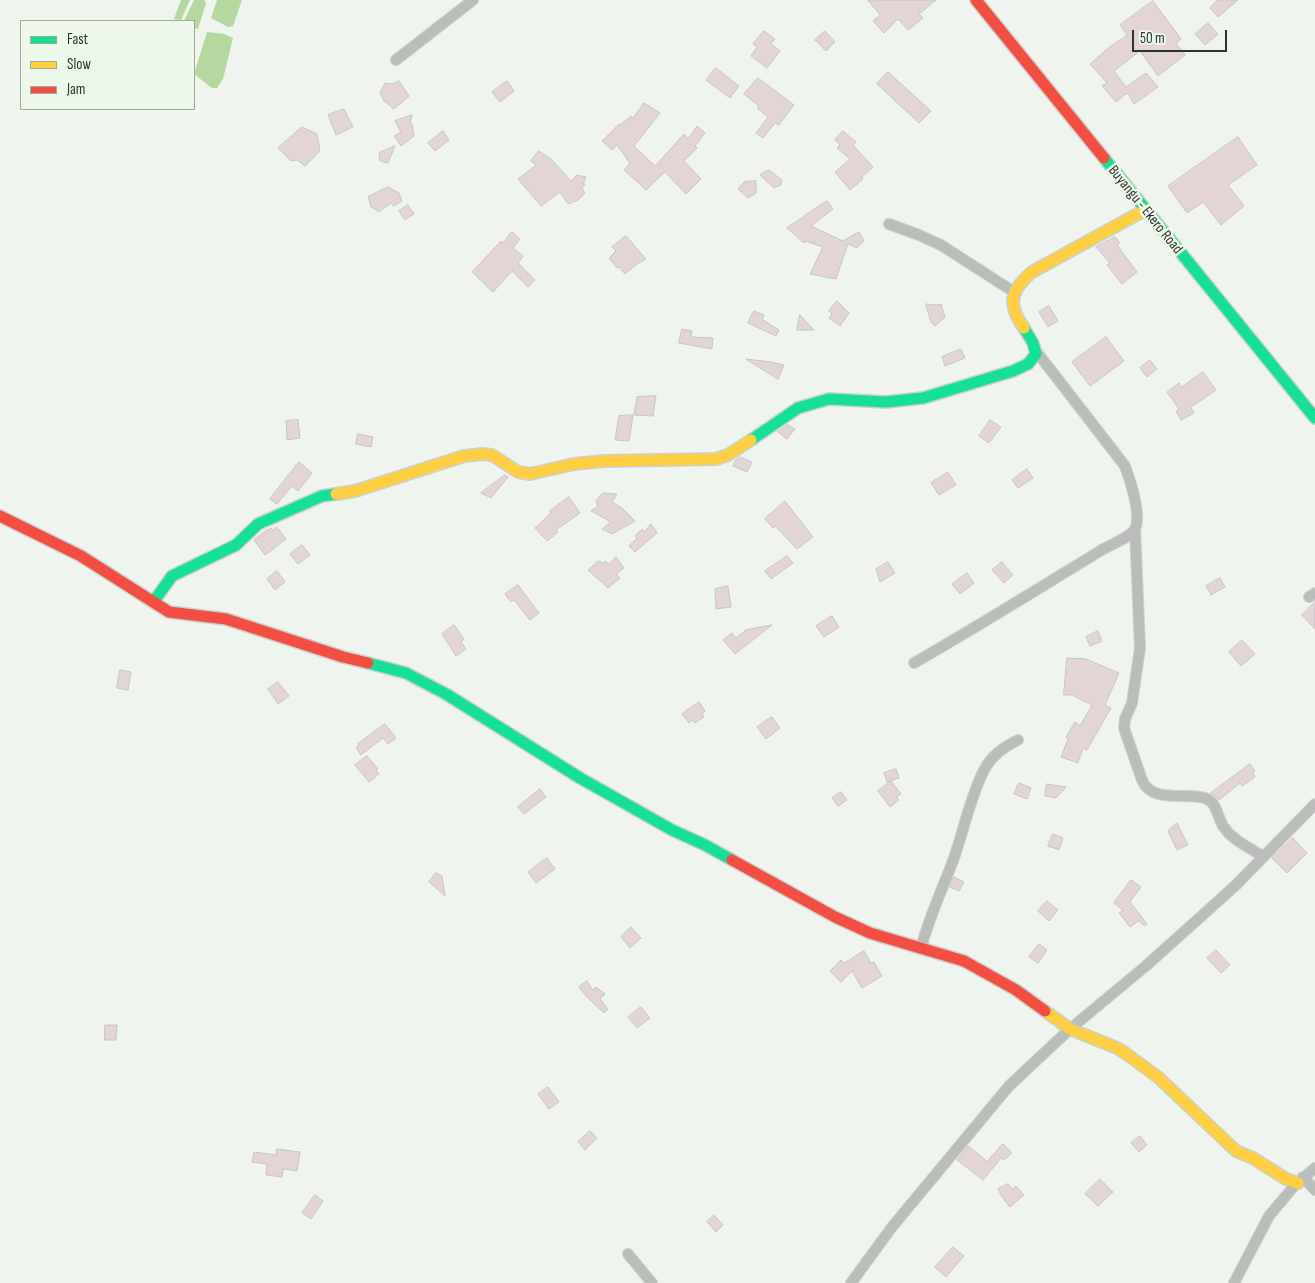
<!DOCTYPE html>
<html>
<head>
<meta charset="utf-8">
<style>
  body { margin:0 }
  #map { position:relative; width:1315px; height:1283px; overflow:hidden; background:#eff4ee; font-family:"Sofia Sans Condensed",sans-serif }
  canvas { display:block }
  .legend { position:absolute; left:20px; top:20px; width:175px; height:90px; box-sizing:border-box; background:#eef8ea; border:1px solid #a1a99e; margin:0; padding:6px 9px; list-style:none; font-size:15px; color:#2e322c }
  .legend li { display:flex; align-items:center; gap:10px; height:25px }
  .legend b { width:25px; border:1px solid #a1a99e }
  .scale { position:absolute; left:1132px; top:30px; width:95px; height:22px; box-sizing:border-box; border:2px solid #2e322c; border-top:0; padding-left:6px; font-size:15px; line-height:18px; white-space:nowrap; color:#2e322c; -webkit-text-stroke:4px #eef8ea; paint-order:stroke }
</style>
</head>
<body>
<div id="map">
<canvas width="1315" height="1283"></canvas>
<ul class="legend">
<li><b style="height:6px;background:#16e098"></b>Fast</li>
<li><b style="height:6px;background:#ffcf43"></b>Slow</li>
<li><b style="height:6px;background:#f24e42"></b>Jam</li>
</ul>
<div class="scale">50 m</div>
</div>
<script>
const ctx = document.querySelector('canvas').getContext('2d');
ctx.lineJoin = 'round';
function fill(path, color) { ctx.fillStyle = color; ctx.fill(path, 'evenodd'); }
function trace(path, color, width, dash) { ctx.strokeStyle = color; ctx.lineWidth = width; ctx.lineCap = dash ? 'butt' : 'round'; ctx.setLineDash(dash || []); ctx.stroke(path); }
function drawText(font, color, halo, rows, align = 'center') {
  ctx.font = font + ' "Sofia Sans Condensed",sans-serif'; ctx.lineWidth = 5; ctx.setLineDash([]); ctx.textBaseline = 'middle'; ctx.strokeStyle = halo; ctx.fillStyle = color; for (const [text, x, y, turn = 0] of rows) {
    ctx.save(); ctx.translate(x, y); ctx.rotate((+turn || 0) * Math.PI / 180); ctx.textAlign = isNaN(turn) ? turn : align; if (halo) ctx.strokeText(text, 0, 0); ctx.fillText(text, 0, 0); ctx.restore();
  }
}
const water = new Path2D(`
  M181 0H190L181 20 174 19Z
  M194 0H204L206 3 198 29 194 28V21H184Z
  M217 0H242L233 26 228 27 211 18Z
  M207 32 224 34 233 38 223 79 217 88H212L194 74Z`);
const building = new Path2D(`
  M868 0H936L919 14 923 18 908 30 898 19 884 33 873 21 880 15Z
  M1218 0H1238L1218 17 1210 8Z
  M1153 1 1181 39 1176 43 1185 55 1158 76 1140 51 1114 71 1126 87 1146 73 1158 87 1134 104 1127 93 1116 102 1102 86 1107 83 1090 64 1107 49 1127 35 1120 25Z
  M1208 23 1218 34 1205 45 1195 34Z
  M764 31 775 39 771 44 780 51 767 68 751 56 757 47 753 44Z
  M825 31 835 42 826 51 815 40Z
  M716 68 739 86 730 98 706 80Z
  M888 72 931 111 919 123 877 84Z
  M758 78 794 105 779 125 775 123 763 138 756 133 768 117 757 108 759 106 744 94Z
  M399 81 409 96 394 109 384 101 380 93 385 83 392 84Z
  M507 81 514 91 500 102 492 92Z
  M644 103 660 113 634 146 655 166 684 134 688 139 697 126 705 133 695 146 697 148 684 161 701 179 686 194 665 172 646 190 624 170 630 163 617 145 612 150 602 141 619 124 620 125 631 116 633 118Z
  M344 109 353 127 336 135 328 115Z
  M412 115 410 123 412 124 414 136 401 146 394 136 401 132 395 121Z
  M302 127 317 134 320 151 305 166 297 160 291 161 278 148Z
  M443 131 449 140 435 151 428 143Z
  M843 131 856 142 853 145 873 167 862 177 863 179 850 190 835 172 850 159 837 148 840 145 835 140Z
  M1238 137 1257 165 1228 185 1244 206 1221 225 1203 202 1187 213 1168 186Z
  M395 146 388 163 380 161 379 153Z
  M539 151 552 160 571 181 577 175 586 177 583 184H585L582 189 585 193 578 200 568 204 560 192 541 206 518 179 536 165 531 161Z
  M769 170 782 180 781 185 774 188 760 175Z
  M756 181V193L748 198 738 189 744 182Z
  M388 187 399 193 402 201 394 206 391 203 379 212 371 207 368 197Z
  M827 201 833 209 811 226 843 241 859 232 864 241 857 248 848 244 836 279 810 274 823 247 805 241 804 243 787 228Z
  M408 205 414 214 405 220 399 211Z
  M512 232 520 239 513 248 523 256 518 263 535 280 528 287 512 271 493 292 472 272 501 241 502 243Z
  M626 236 646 259 637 264 625 274 619 267 617 268 609 258 616 251 612 247Z
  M1115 237 1120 243 1117 245 1137 272 1122 284 1107 265 1110 263 1096 247Z
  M837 301 849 313 840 326 829 318 832 313 829 311Z
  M926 304 936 305 941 304 945 317 935 326 931 322Z
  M1049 306 1058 321 1048 327 1039 312Z
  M754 311 764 315 762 319 779 330 776 336 748 323Z
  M800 315 814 330H797Z
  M682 329 692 331 691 337 713 338 712 349 679 343Z
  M1106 337 1124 361 1090 386 1072 362Z
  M961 349 965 358 945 366 942 357Z
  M746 359 771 362 784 365 778 379Z
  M1150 360 1157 369 1147 377 1140 368Z
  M1203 372 1216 390 1191 407 1194 413 1181 420 1176 411 1179 409 1167 392 1179 383 1181 387Z
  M656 396 653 416 634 415 637 397Z
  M633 415 629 441 615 440 619 416Z
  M298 420 300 438 287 440 286 421Z
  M990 420 1001 427 989 443 979 436Z
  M788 425 795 429 787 439 778 432Z
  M358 434 373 437 371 447 356 444Z
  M740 457 752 462 747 472 733 466 735 461Z
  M299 462 312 473 298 491 292 486 277 504 270 499Z
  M1027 469 1033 478 1018 488 1012 480Z
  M948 472 956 485 939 495 931 483Z
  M505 475 508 477 491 498 481 493Z
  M603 493 617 494 612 502 622 508 635 521 612 534 602 529 611 522 591 511 598 506 596 501Z
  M569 497 580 513 556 530 558 532 547 541 535 528 551 513 550 511Z
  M785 501 813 537 797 549 775 526 773 528 765 519Z
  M651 524 657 533 635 552 629 546 637 538 635 536 642 529 644 532Z
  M277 527 286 539 265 555 254 540 265 531 271 528 273 530Z
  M302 545 310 555 298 564 290 554Z
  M787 556 793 563 771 579 765 571Z
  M616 557 624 568 616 574 620 578 608 588 588 570 598 561 603 563 605 561 609 564Z
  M888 562 895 573 880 582 876 569Z
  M1002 562 1013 575 1004 583 992 570Z
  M277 571 285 582 275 590 267 579Z
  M967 573 974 583 960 594 952 584Z
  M1220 578 1225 587 1211 595 1206 586Z
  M518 585 539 613 530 620 514 600 511 602 505 594Z
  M728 586 731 607 716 609 715 589Z
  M1315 602V629L1302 615Z
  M832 616 839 627 824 637 816 626Z
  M454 625 464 639 461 642 466 649 456 656 442 634Z
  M772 625 735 654 723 640 732 633 736 638 746 630Z
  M1098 631 1102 641 1090 646 1086 637Z
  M1242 640 1255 654 1241 666 1229 652Z
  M1067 658 1086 659 1119 673 1105 705 1111 708 1087 750 1083 748 1078 763 1061 757 1068 739 1066 737 1075 722 1080 726 1092 705 1072 695H1064Z
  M120 670 131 672 128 690 117 688Z
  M278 682 289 696 278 704 268 689Z
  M699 702 705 711 702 714 704 717 695 723 693 720 689 723 682 714Z
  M772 717 780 728 766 739 757 727Z
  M385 724 396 738 388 744 383 738 361 755 356 748 359 745 358 744Z
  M367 756 378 769 376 770 379 774 369 782 355 765Z
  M1250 764 1255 771 1253 773 1255 777 1242 786 1240 783 1219 800 1211 793Z
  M896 769 899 778 887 782 884 773Z
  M891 781 901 794 896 797 899 800 890 807 878 791Z
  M1019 783 1031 788 1027 799 1014 794Z
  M1047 784 1066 787 1056 798 1045 796Z
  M540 789 546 797 524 814 518 807Z
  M841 792 847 800 838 806 832 798Z
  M1177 823 1188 845 1177 850 1168 831Z
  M1053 834 1063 838 1059 850 1048 846Z
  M1293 838 1307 853 1287 873 1272 858Z
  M547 858 555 869 536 883 528 872Z
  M436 873 442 876 445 896 429 882Z
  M954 877 964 882 959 891 950 887Z
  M1131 880 1141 887 1130 902 1147 924 1145 926 1138 921 1130 927 1119 913 1123 910 1114 903Z
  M1047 901 1058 910 1049 921 1038 911Z
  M631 927 641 938 630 948 621 937Z
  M1039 944 1047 950 1038 963 1029 957Z
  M1216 950 1230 965 1221 973 1207 958Z
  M864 951 871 963 874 962 882 976 862 988 852 971 841 982 830 971 841 960 844 963Z
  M587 981 593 990 596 987 605 994 600 999 608 1009 604 1013 587 997 579 987Z
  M641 1007 650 1018 637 1028 628 1017Z
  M105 1025H117L116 1040H105Z
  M548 1087 559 1102 549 1109 538 1094Z
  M590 1131 597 1138 585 1150 578 1142Z
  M1140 1136 1147 1145 1139 1152 1131 1143Z
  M1003 1144 1012 1153 1004 1160 1001 1158 983 1180 957 1160 968 1146 987 1161Z
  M277 1149 300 1152 297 1171 283 1169 282 1177 266 1175 267 1164 252 1162 254 1152 276 1155Z
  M1100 1179 1113 1192 1098 1206 1085 1194Z
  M1008 1184 1012 1189 1016 1186 1024 1195 1010 1207 1002 1197 998 1189Z
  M315 1195 323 1201 311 1219 302 1213Z
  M714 1215 723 1225 716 1232 707 1222Z
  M953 1247 964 1256 946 1277 935 1267Z`);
const street = new Path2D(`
  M396 60 473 0
  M889 224 919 235 941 245 1014 292
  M1135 529 1140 648 1132 703 1125 719 1124 728 1142 780C1152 804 1186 792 1205 798 1217 802 1217 816 1223 826 1232 840 1249 847 1262 856
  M1309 597 1315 593
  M914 663C977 627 1038 589 1100 551 1108 546 1131 537 1135 529 1142 516 1130 480 1125 466L1036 351
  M921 948C929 917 943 888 954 858 964 829 970 798 984 770 992 755 1004 747 1018 740
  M1303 1177 1315 1190
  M628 1254 652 1283
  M851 1283 892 1227 1009 1086 1070 1029 1147 965 1236 885 1315 804
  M1234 1283 1269 1216 1295 1185 1315 1168`);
const fast = new Path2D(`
  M1104 158 1315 418
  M751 440 798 408 829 399 886 402 923 398 1013 371 1028 364 1036 354 1033 343 1024 328
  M154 601 172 576 236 545 258 524 322 496 336 494
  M368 663 406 673 446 694 580 778 672 830 705 845 732 860`);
const slow = new Path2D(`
  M1024 328C1007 304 1010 291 1032 272L1145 210
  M336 494 355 491 464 456 482 454 492 455 518 472 530 474 574 464 604 461 716 459 728 455 751 440
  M1045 1011 1070 1029 1117 1048 1128 1055 1159 1078 1236 1151 1253 1158 1286 1179 1298 1183`);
const jam = new Path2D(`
  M976 0 1104 158
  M0 516 81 556 169 612 226 619 343 657 368 663
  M732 860 835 917 870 933 964 961 1016 990 1045 1011`);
const streetNames = [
  ["Buyangu - Ekero Road",1145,210,51]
];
fill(water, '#b4d8a0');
fill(building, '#e3d4d6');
trace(building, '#c7c6c4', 1);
trace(street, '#cdd0cc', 12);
trace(fast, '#cdd0cc', 14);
trace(slow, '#cdd0cc', 14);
trace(jam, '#cdd0cc', 14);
trace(street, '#bbbdba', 10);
trace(fast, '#16e098', 11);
trace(slow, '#ffcf43', 11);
trace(jam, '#f24e42', 11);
drawText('15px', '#2e322c', '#eef8ea', streetNames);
</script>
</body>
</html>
